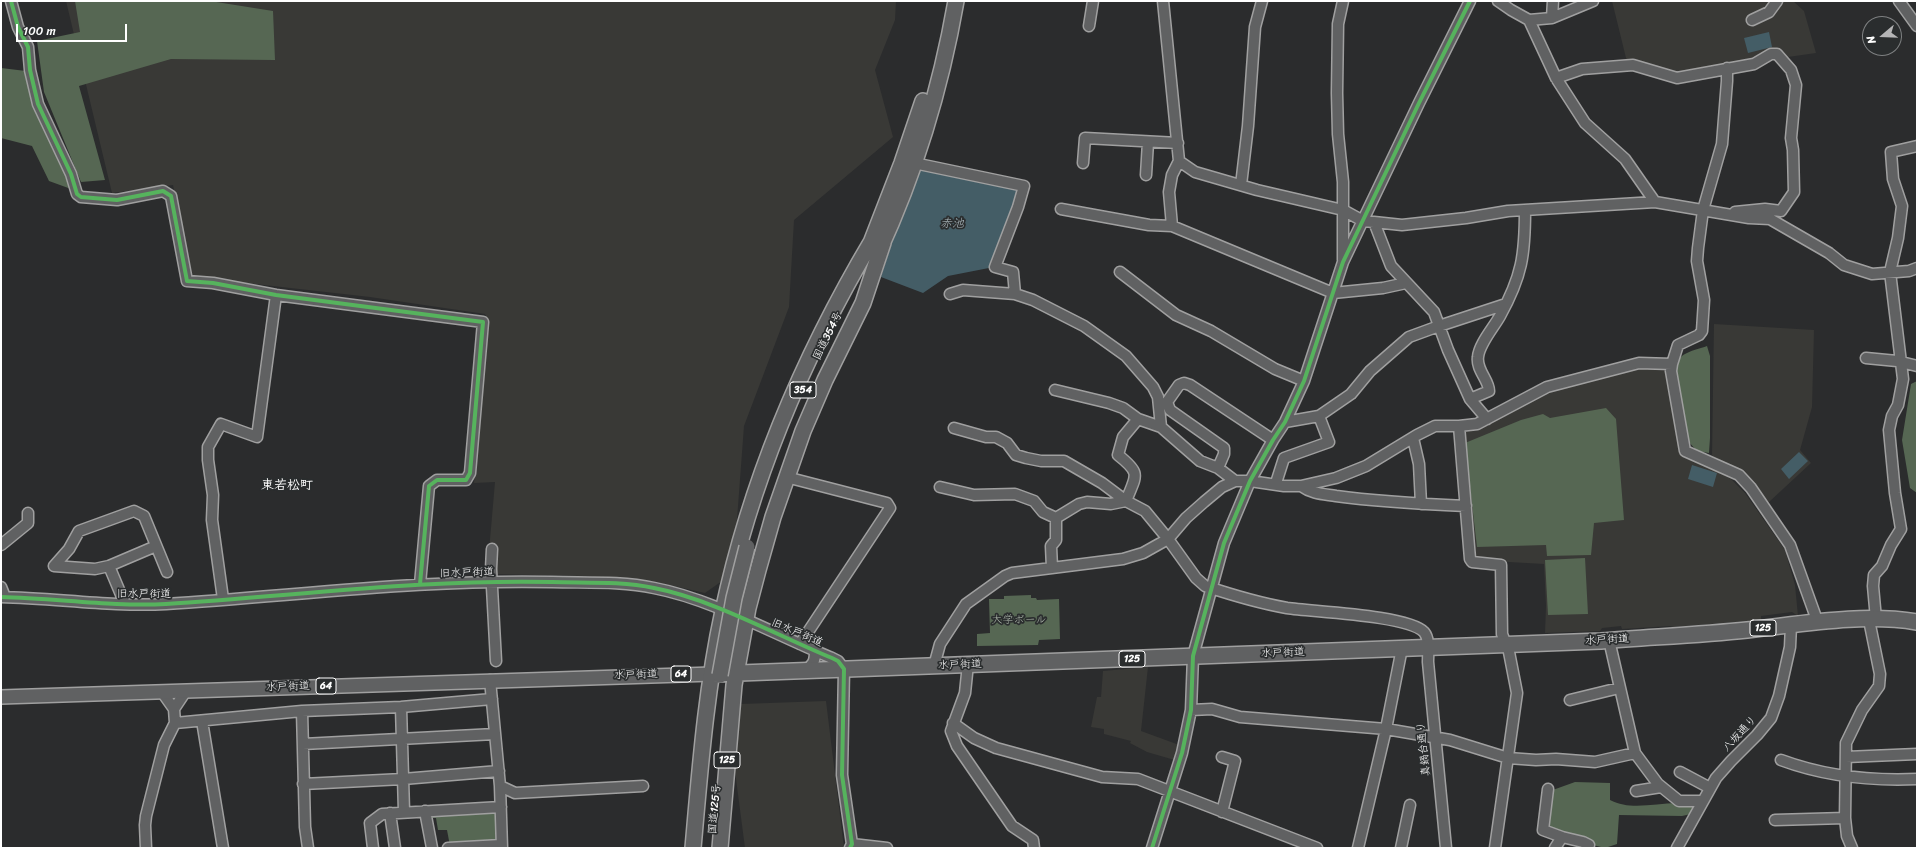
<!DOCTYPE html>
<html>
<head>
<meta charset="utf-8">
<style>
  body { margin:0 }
  #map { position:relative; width:1918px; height:849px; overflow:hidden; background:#2b2c2d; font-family:Sriracha,sans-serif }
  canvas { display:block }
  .frame { position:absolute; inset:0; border:2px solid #fff; pointer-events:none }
  .north { position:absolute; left:1862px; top:16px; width:40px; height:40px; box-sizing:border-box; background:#2a2d2e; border:1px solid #7f8182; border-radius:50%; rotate:251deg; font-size:11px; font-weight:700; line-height:16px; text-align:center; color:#fff }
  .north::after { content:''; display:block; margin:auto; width:14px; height:18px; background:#b5b5b6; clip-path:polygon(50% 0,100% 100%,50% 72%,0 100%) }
  .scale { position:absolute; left:16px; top:24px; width:111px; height:18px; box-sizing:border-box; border:2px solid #fff; border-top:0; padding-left:5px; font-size:12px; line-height:14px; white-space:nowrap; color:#fff; -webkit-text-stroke:3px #2a2d2e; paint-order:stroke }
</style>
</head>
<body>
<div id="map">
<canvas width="1918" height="849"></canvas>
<div class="frame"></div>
<div class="north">N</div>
<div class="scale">100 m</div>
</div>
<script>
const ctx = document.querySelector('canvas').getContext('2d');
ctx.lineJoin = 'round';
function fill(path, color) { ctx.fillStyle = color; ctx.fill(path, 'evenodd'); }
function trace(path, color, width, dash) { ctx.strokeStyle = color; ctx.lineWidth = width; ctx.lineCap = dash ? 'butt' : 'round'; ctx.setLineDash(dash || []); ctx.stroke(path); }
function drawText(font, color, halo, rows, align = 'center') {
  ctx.font = font + ' Sriracha,"Klee One",sans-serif'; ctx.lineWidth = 3.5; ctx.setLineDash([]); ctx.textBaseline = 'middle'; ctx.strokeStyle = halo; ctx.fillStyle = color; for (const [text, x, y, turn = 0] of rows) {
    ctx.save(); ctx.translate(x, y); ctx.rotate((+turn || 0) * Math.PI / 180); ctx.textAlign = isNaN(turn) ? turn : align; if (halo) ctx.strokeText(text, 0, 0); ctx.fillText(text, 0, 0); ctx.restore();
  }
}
const built = new Path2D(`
  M66 1H896L895 20 875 70 893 137 794 220 789 307 744 426 736 533 722 581 705 593 656 582 582 576 487 574 495 482 474 483 487 321 485 314 370 297 193 277 173 185 112 193Z
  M1612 1H1793L1804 11 1816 53 1753 62 1678 76 1627 62Z
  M1714 324 1814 330 1812 407 1800 450 1811 463 1769 502 1734 468 1712 456Z
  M1632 367H1666L1682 454 1709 465 1731 479 1745 493 1785 550 1795 585 1798 616 1792 612 1761 616V620L1673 627 1670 626 1622 629 1621 626 1602 628 1600 631 1545 633 1546 606 1544 564 1474 560 1463 431 1547 390Z
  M1148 667 1141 731 1182 746 1178 761 1147 752 1130 743 1131 741 1104 734V729L1091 727 1097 697H1101L1103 671Z
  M826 701 844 848H745L733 756 740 704Z`);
const green = new Path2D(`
  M75 1H210L273 11 275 60 171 59 79 86 105 180 81 182 44 92 37 41 80 32Z
  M1 68 26 71 35 105 71 189 49 181 32 146 1 138Z
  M1707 346 1710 356V438L1709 453 1697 451 1687 440 1675 366C1680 352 1693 351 1707 346Z
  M1917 381V493L1910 488 1902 440 1911 384Z
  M1606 408 1616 419 1624 520 1594 523 1591 555 1547 556 1546 545 1477 547 1465 443 1521 420 1543 414 1550 418Z
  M1585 558 1588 614 1548 615 1545 560Z
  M1031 595V598H1036L1037 600 1059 599 1060 639 1039 640 1038 645 977 646V634L990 633 989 599H1004V596Z
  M1575 782 1610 783V800C1631 811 1655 803 1677 803 1683 804 1690 805 1696 805L1691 814 1682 816 1619 815 1617 844 1605 848 1593 845 1547 828 1550 791Z
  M499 808 500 844 450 846 447 830H438L436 818H431L427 812Z`);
const water = new Path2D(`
  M1769 32 1772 47 1748 53 1744 38Z
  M921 167 1022 187 994 267 948 276 923 293 881 277 894 236Z
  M1799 452 1808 461 1789 479 1781 469Z
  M1692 465 1717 473 1713 487 1688 479Z`);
const minor = new Path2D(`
  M11 1 18 27 28 47 30 70 38 104 71 174 77 194 81 197 117 200 163 191 171 196 187 281 213 283 276 295 483 322 470 473 466 480H437L429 486 420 584
  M1163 1 1179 161 1172 175 1169 192 1172 226
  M1498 1 1511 10 1529 20 1556 78 1585 123 1625 159 1655 202
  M1899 1 1917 26
  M1552 18 1553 1
  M1529 20 1552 18 1593 1
  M1752 20 1769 12 1777 1
  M1089 26 1093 1
  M1727 68V81L1722 144 1703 210 1698 248 1697 261 1704 300 1702 331 1699 335 1678 345 1672 364 1671 371 1685 451 1739 475 1751 488 1790 545 1818 623
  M1556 78 1582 69 1633 65 1677 78 1754 64 1771 54H1777L1791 70 1796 85 1791 138 1793 150 1794 192 1781 211 1765 209 1735 212
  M1179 161 1195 172 1257 190 1343 210 1363 221 1374 222 1402 225 1466 218 1508 211 1655 202 1749 218 1770 219 1829 253 1844 265 1872 274 1909 271 1917 268
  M914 163 1024 186 1018 207 995 267 1013 272 1015 294
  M1083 163 1085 138 1178 143
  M1146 175 1148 142
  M1241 185 1248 126 1255 27 1262 1
  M1061 209 1149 225 1172 226 1333 293 1383 288 1406 283
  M1374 222 1391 266 1434 312 1448 350 1470 399 1487 419
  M1343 260V182L1338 134 1337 93 1338 24 1343 1
  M1120 272 1176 315 1211 331 1275 369 1304 381
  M950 294 963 290 1015 294 1033 300 1084 326 1126 356 1153 387 1158 397 1161 427 1200 461 1218 468 1235 481
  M1866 358 1897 361 1917 366
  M1055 390 1109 403 1123 408 1138 419 1161 427
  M1470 399 1489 391C1489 380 1476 370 1478 357 1479 344 1494 327 1500 316 1522 276 1525 255 1525 210
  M1285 422 1319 416 1351 394 1370 371 1409 337 1439 326 1506 304
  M1459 426 1470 559 1472 562 1501 565 1502 634 1509 652 1517 693 1495 848
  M954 428 986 437H996L1007 443 1016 455 1026 458 1041 461H1064L1102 483 1126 501 1145 511 1168 539 1196 578 1205 586C1232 595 1259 603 1287 608 1314 612 1407 615 1424 632 1430 639 1428 653 1428 662L1446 848
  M1413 438 1419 464 1421 504
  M1218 468 1224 454V448L1170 410 1167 402 1179 385 1184 383 1190 385 1273 440
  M786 477 887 503 890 508 800 644
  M1276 483 1284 458 1329 442 1319 416
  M1301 486C1312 494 1324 494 1336 496 1380 502 1422 504 1466 506
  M940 487 974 495 1015 494 1034 501 1043 512 1056 518
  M1 545 28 523V513
  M492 549 491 569 496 661
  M54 566 69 549 79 531 134 511 144 516 167 572
  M54 566 95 569 109 566 156 546
  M109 566 125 604
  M1052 568 1051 546 1056 540V518L1079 504 1087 502 1111 504 1126 501C1136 475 1142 474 1118 455L1123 437 1138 419
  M1 587 5 597
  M1 597C56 598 111 607 166 604 295 596 423 579 552 582 586 583 621 581 654 588 712 599 776 635 832 658L838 661 844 669 842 775 852 844 850 848
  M223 599 212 520 213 495 208 460V447L221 424 257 437 276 295
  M1876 619 1873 586 1874 575 1882 566 1891 545 1901 529 1895 493 1889 430 1892 416 1898 405 1903 379 1890 272 1898 238 1902 206 1893 179 1891 152 1917 146
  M1609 640 1635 753 1658 784 1679 801H1702
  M968 664 965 693 951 731 957 746 1012 826 1033 840 1034 848
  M934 666 940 644 966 604 1005 576 1012 573 1123 559 1143 553 1168 539 1186 518 1204 502 1222 487 1235 481H1250L1284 486H1301L1336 478 1366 466 1417 435 1435 426H1459L1477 424 1547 387 1639 363 1672 364
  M805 670C814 665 815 660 815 651
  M490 680 500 786 502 848
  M1570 700 1619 688
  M401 707 404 812
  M174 709 186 691
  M1191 710 1212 709 1240 717 1386 729 1450 740 1508 758 1536 760 1556 759 1595 762 1635 753
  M302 711 305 827 308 848
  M202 721 223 848
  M175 723 302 711 401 707 492 699
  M953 723 974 738 996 748 1102 777 1138 779 1317 848
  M303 744 495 734
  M1846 757 1917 754
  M1781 760C1824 776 1871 781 1917 779
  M1680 772 1710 788
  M303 784 403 779 499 771
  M500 786 515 793 643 786
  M1548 789 1543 830 1562 837 1555 848
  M1636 791 1661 787
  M425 811 432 848
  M1222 812 1235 761 1222 757
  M390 813 395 848
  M1775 820 1845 818
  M1562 837 1583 842 1589 845
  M852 844 887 848
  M146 848 145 825 146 816 164 745 175 723 174 709 162 692
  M373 848 370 823 382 814 501 807
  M448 848 501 845
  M1152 848 1182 753 1191 710 1193 656 1224 543 1250 481 1273 440 1285 422 1304 381 1343 262 1419 103 1470 1
  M1358 848 1386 729 1402 648
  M1401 848 1410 805
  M1677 848 1716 778 1731 761 1757 735 1771 718 1779 696 1790 647 1791 625
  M1852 848 1847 836 1845 818 1846 743 1862 710 1879 686 1880 674 1869 620`);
const major = new Path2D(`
  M1 697 713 674`);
const highway = new Path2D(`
  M869 248 902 163 923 101
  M878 253C915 173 941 87 956 1
  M713 674 1601 641C1650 637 1699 635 1747 630 1803 624 1861 613 1917 622
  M693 848C700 769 706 689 723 611 751 479 804 355 873 239
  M720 848 734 685 748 608 758 570 773 517 803 431 825 380 863 303 883 243`);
const highwayBridge = new Path2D(`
  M720 675 734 598 747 547`);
const cycleway = new Path2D(`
  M11 1 18 27 28 47 30 70 38 104 71 174 77 194 81 197 117 200 163 191 171 196 187 281 213 283 276 295 483 322 470 473 466 480H437L429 486 420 584
  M1 597C56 598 111 607 166 604 295 596 423 579 552 582 586 583 621 581 654 588 712 599 776 635 832 658L838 661 844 669 842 775 852 844 850 848
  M1152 848 1182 753 1191 710 1193 656 1224 543 1250 481 1273 440 1285 422 1304 381 1343 262 1419 103 1470 1`);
const shields = [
  [803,390,26],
  [1763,628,26],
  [1132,659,26],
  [681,674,20],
  [326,686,20],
  [727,760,26]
];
const shieldNames = [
  ["354",803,390],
  ["125",1763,628],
  ["125",1132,659],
  ["64",681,674],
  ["64",326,686],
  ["125",727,760]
];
const streetNames = [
  ["国道354号",828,336,-64],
  ["旧水戸街道",467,573,-2],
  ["旧水戸街道",144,594],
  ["旧水戸街道",797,633,23],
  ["水戸街道",1607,640,-3],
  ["水戸街道",1283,653,-2],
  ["水戸街道",960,665,-2],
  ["水戸街道",636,675,-2],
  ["水戸街道",288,687,-2],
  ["八坂通り",1740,734,-47],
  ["真鍋台通り",1424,749,-96],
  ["国道125号",715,809,-85]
];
const parkNames = [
  ["大学ボール",1019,620]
];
const waterNames = [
  ["赤池",952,224]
];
const quarterNames = [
  ["東若松町",287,486]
];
fill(built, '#393936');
fill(green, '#566753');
fill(water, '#445d66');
trace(minor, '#a0a0a0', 13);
trace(major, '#a0a0a0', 16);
trace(highway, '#a0a0a0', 18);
trace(minor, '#606162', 10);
trace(major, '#606162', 13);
trace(highway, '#606162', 15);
trace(highwayBridge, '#a0a0a0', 18, []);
trace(highwayBridge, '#606162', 15);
trace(cycleway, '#56b35d', 4);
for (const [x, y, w] of shields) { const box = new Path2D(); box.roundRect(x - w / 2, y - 8, w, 16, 3); ctx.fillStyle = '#2a2d2e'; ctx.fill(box); trace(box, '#fff', 1); }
drawText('bold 10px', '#fff', null, shieldNames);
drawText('11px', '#fff', '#2a2d2e', streetNames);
drawText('11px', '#aeb8ac', '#2a2d2e', parkNames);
drawText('italic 12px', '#acb8bd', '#2a2d2e', waterNames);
drawText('bold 13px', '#fff', '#2a2d2e', quarterNames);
</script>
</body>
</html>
